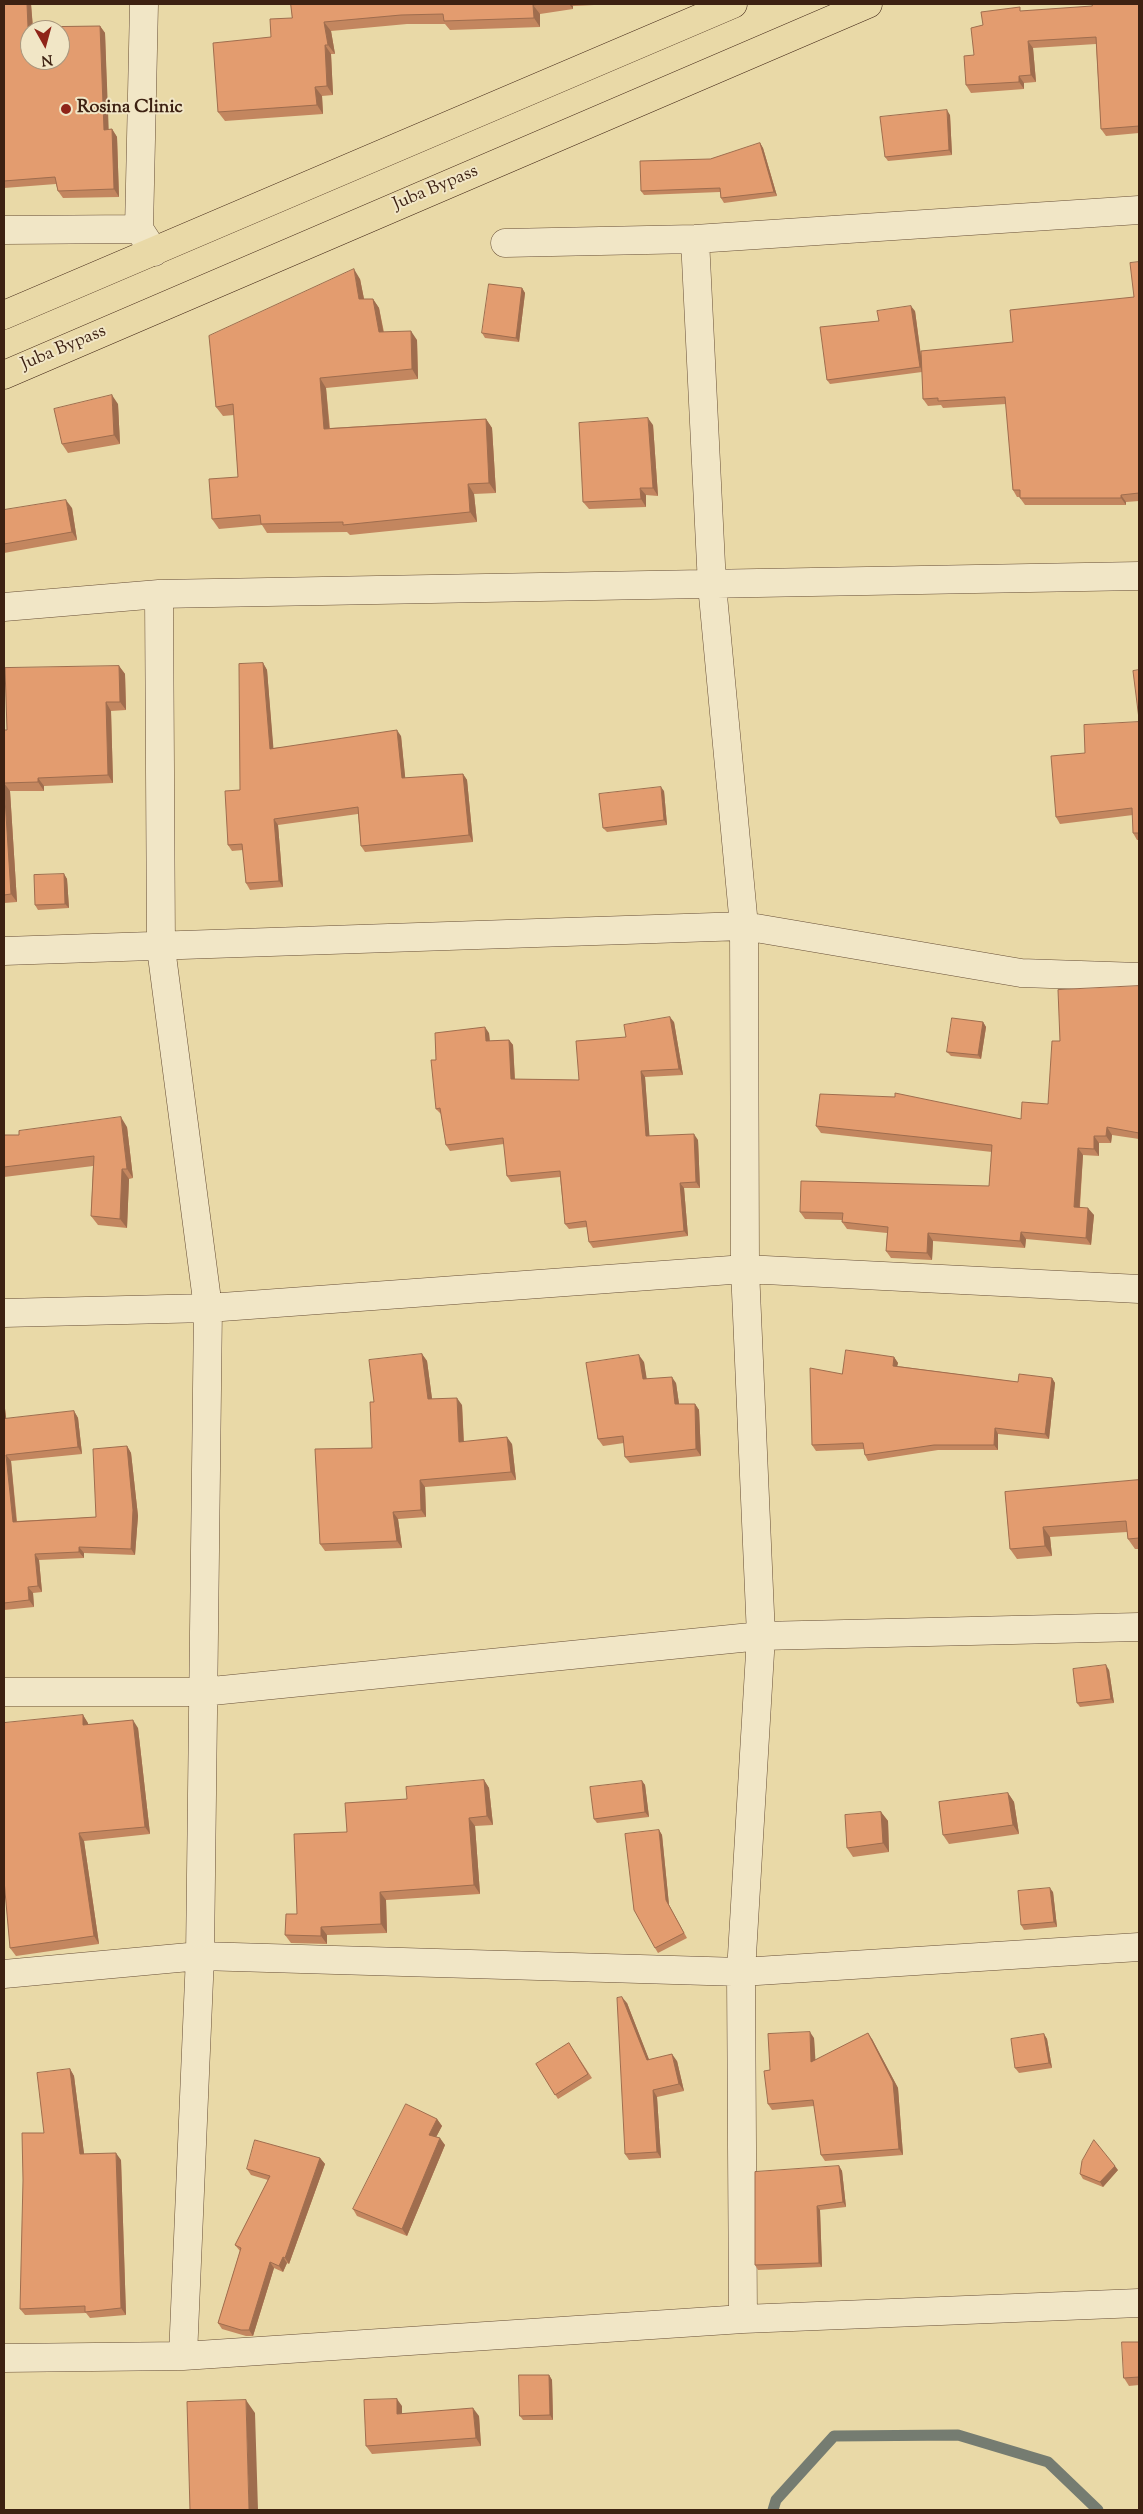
<!DOCTYPE html>
<html>
<head>
<meta charset="utf-8">
<style>
  body { margin:0 }
  #map { position:relative; width:1143px; height:2514px; overflow:hidden; background:#e9d9a7; font-family:"Sorts Mill Goudy",serif }
  canvas { display:block }
  .frame { position:absolute; inset:0; border:5px solid #3d2112; pointer-events:none }
  .north { position:absolute; left:20px; top:20px; width:50px; height:50px; box-sizing:border-box; background:#f1e6c6; border:1px solid #a9977e; border-radius:50%; rotate:173deg; font-size:14px; font-weight:700; line-height:20px; text-align:center; color:#3d2112 }
  .north::after { content:''; display:block; margin:auto; width:18px; height:22px; background:#8f2418; clip-path:polygon(50% 0,100% 100%,50% 72%,0 100%) }
</style>
</head>
<body>
<div id="map">
<canvas width="1143" height="2514"></canvas>
<div class="frame"></div>
<div class="north">N</div>
</div>
<script>
const ctx = document.querySelector('canvas').getContext('2d');
ctx.lineJoin = 'round';
function trace(path, color, width, dash) { ctx.strokeStyle = color; ctx.lineWidth = width; ctx.lineCap = dash ? 'butt' : 'round'; ctx.setLineDash(dash || []); ctx.stroke(path); }
function fill(path, color) { ctx.fillStyle = color; ctx.fill(path, 'evenodd'); }
function drawText(font, color, halo, rows, align = 'center') {
  ctx.font = font + ' "Sorts Mill Goudy",serif'; ctx.lineWidth = 4; ctx.setLineDash([]); ctx.textBaseline = 'middle'; ctx.strokeStyle = halo; ctx.fillStyle = color; for (const [text, x, y, turn = 0] of rows) {
    ctx.save(); ctx.translate(x, y); ctx.rotate((+turn || 0) * Math.PI / 180); ctx.textAlign = isNaN(turn) ? turn : align; if (halo) ctx.strokeText(text, 0, 0); ctx.fillText(text, 0, 0); ctx.restore();
  }
}
const stream = new Path2D(`
  M773 2510 776 2500 834 2436 958 2435 1048 2462 1098 2510`);
const minor = new Path2D(`
  M144 4 139 229 154 252
  M4 230 139 229
  M695 239 712 585 744 926 745 1269 761 1636 741 1972 743 2319
  M505 243 695 239 1139 210
  M159 594 161 948 208 1308 200 1956 183 2356
  M4 607 159 594 1139 576
  M4 951 744 926 1021 973 1139 977
  M4 1313 208 1308 745 1269 1139 1289
  M4 1692H202L761 1636 1139 1627
  M4 1974 200 1956 741 1972 1139 1947
  M4 2358 183 2356 743 2319 1139 2303`);
const major = new Path2D(`
  M4 315 733 4
  M4 375 868 4`);
const wall = new Path2D(`
  M4 4H31L33 27 100 26 105 33 108 130 112 129 117 137 119 197 63 198 58 191 56 184 4 188Z
  M291 4H594V5L573 6V9L540 14V27L450 30 445 24H407L331 31 335 54H331L333 95 322 96 323 114 225 121 218 112 271 37 292 18Z
  M1139 4V133L1106 136 1101 129 1096 44 1033 48 1036 82 1024 83V89L971 93 966 85 983 25 1023 11Z
  M950 115 952 155 888 161 885 157Z
  M760 143 763 148 777 196 724 203 721 198 720 192 644 195 641 191Z
  M1139 262V501L1126 502V505H1025L1020 498V497H1017L1013 490 1006 404 943 408 941 405 928 406 923 399 922 372 830 384 827 380 879 321 915 311 921 355 1013 342 1134 297Z
  M360 279 364 299H373L379 308 384 332 417 340 418 379 326 388 330 428 486 419 492 428 496 493 474 494 477 522 350 535 347 532 267 533 262 525 219 529 212 519 238 477 234 415 223 416 216 407Z
  M522 288 525 293 519 342 485 338 482 333Z
  M118 404 120 444 68 453 62 444Z
  M653 425 658 496 646 495V507L589 509 583 502Z
  M72 508 77 540 4 553V510Z
  M263 663 267 670 273 748 401 736 405 778 463 774 467 780 473 842 365 852 361 846 358 814 278 825 283 887 250 890 246 883 243 850 232 851 228 845 240 790Z
  M119 666 125 674 126 710 111 711 113 783 44 786V791H10L17 902 4 903V730H7Z
  M1139 722V840H1137L1133 833V815L1060 824 1056 817 1085 753Z
  M664 791 667 825 607 832 603 828Z
  M64 874 67 879 69 908 38 910 35 905Z
  M1139 986V1139L1112 1135 1111 1143H1099V1156L1083 1155 1080 1207 1094 1215 1091 1245 1026 1239 1025 1248 933 1241 932 1260 891 1258 886 1251 887 1233 847 1229 842 1222V1220L805 1219 800 1212 989 1186 992 1152 821 1133 816 1126 1021 1119 1048 1104 1060 1041Z
  M674 1022 683 1075 645 1077 649 1136 698 1140 700 1188H684L688 1236 593 1248 589 1242 587 1227 569 1229 565 1224 560 1177 511 1182 507 1176 504 1144 450 1151 446 1145 441 1114 436 1109V1060L489 1033 490 1041 509 1040 513 1045 515 1079 579 1080 626 1037Z
  M983 1022 986 1027 981 1059 951 1056 947 1052Z
  M127 1127 133 1178 129 1179 127 1228 98 1225 91 1216 93 1166 4 1177V1135H19Z
  M422 1354 427 1361 432 1399 462 1405 464 1442 512 1444 516 1480 425 1487 426 1517 398 1519 402 1548 325 1551 320 1544 372 1448 374 1402Z
  M894 1357 898 1363 897 1366 1018 1382 1052 1378 1055 1383 1049 1439 998 1434V1450H938L868 1461 865 1455 864 1449 816 1451 812 1445 842 1374Z
  M644 1362 646 1379 676 1383 679 1404H695L699 1410 701 1456 630 1463 625 1457 624 1443 603 1446 598 1439Z
  M4 1399 6 1419 74 1411 78 1418 82 1454 11 1461 17 1521 96 1517 127 1446 131 1453 138 1516 135 1555 84 1553V1558L39 1560 42 1592 33 1593 34 1607 4 1610Z
  M1139 1480V1549H1135L1128 1539 1127 1532 1050 1537 1052 1556 1017 1559 1010 1549 1005 1492Z
  M1109 1670 1114 1703 1080 1707 1077 1703Z
  M83 1715 88 1724 138 1728 150 1834 84 1841 99 1944 16 1956 10 1948Z
  M484 1780 489 1788 493 1825 475 1826 480 1894 386 1900 387 1933 327 1935V1944L291 1943 285 1935 347 1832 407 1799Z
  M642 1781 645 1785 649 1817 597 1823 594 1819Z
  M1008 1793 1014 1802 1019 1834 949 1844 943 1835Z
  M881 1812 888 1821 889 1852 853 1857 847 1848Z
  M659 1830 662 1835 669 1905 687 1938 658 1953 655 1948Z
  M1053 1892 1057 1927 1024 1930 1021 1925Z
  M627 2003 649 2060 677 2061 684 2091 657 2097 661 2158 629 2160 625 2154Z
  M1044 2034 1047 2039 1052 2068 1019 2073 1015 2068Z
  M814 2038 815 2060 872 2039 898 2088 903 2155 825 2161 821 2155 814 2106 772 2110 768 2104 770 2070Z
  M569 2043 592 2078 558 2099 536 2064Z
  M70 2069 74 2076 84 2154 121 2160 126 2315 90 2318 86 2313 25 2315 20 2309 44 2133Z
  M437 2119 442 2126 436 2137 445 2145 407 2236 357 2216 353 2209Z
  M320 2158 325 2164 289 2264 287 2263 283 2272 274 2268 253 2336H246L222 2329 218 2323 240 2251 235 2245 268 2180 251 2175 247 2169Z
  M839 2166 842 2171 846 2207 820 2210 822 2267 758 2270 755 2265Z
  M1118 2170 1103 2187 1083 2179 1080 2174Z
  M1139 2342V2385L1129 2386 1124 2378Z
  M549 2375 552 2380 553 2420H523L520 2416Z
  M402 2406V2413L479 2416 481 2446 372 2454 366 2446Z`);
const shadedWall = new Path2D(`
  M27 4H31L33 30 28 27Z
  M569 4H571L573 6V9Z
  M533 5 540 14V27L534 18Z
  M324 22 331 31 335 54 328 45Z
  M100 26 105 33 109 137 104 130Z
  M1028 41 1033 48 1036 82 1031 75Z
  M325 45 331 54 333 95 327 86Z
  M1019 76 1024 83V89L1019 82Z
  M315 87 322 96 323 114 317 105Z
  M947 110 950 115 952 155 949 150Z
  M112 129 117 137 119 197 114 189Z
  M760 143 763 148 777 196 774 192Z
  M354 269 360 279 366 309 359 299Z
  M522 288 525 293 519 342 516 338Z
  M373 299 379 308 385 341 379 332Z
  M911 306 915 311 923 372 920 367Z
  M411 331 417 340 418 379 412 369Z
  M320 378 326 388 330 438 324 429Z
  M112 395 118 404 120 444 114 435Z
  M648 418 653 425 658 496 653 488Z
  M486 419 492 428 496 493 489 483Z
  M468 484 474 494 477 522 470 512Z
  M640 488 646 495V507L641 499Z
  M1121 495 1126 502V505L1121 498Z
  M66 500 72 508 77 540 72 532Z
  M263 663 267 670 274 755 270 749Z
  M119 666 125 674 126 710 120 702Z
  M106 702 111 711 113 783 108 775Z
  M397 730 401 736 406 785 402 778Z
  M463 774 467 780 473 842 469 835Z
  M38 778 44 786V791L38 782Z
  M4 783 10 791 17 902 11 894Z
  M661 787 664 791 667 825 664 820Z
  M274 819 278 825 283 887 279 881Z
  M64 874 67 879 69 908 65 904Z
  M670 1017 674 1022 683 1075 679 1069Z
  M983 1022 986 1027 981 1059 978 1055Z
  M485 1027 489 1033 490 1047 486 1041Z
  M509 1040 513 1045 515 1084 511 1079Z
  M641 1071 645 1077 650 1142 646 1136Z
  M121 1117 127 1127 133 1178 127 1169Z
  M1107 1127 1112 1135 1111 1143 1106 1136Z
  M694 1134 698 1140 700 1188 696 1182Z
  M1094 1136 1099 1143V1156L1094 1149Z
  M1078 1148 1083 1155 1079 1214 1074 1207Z
  M122 1169 129 1179 127 1228 120 1219Z
  M680 1183 684 1188 688 1236 684 1231Z
  M4 1196 5 1218 4 1216Z
  M1088 1208 1094 1215 1091 1245 1086 1238Z
  M1021 1232 1026 1239 1025 1248 1020 1241Z
  M928 1233 933 1241 932 1260 927 1253Z
  M422 1354 427 1361 433 1406 428 1399Z
  M639 1355 644 1362 648 1386 643 1379Z
  M894 1357 898 1363 896 1371 893 1366Z
  M672 1377 676 1383 680 1411 675 1404Z
  M1052 1378 1055 1383 1049 1439 1045 1434Z
  M457 1398 462 1405 464 1449 459 1442Z
  M4 1399V1400L7 1425 4 1421Z
  M695 1404 699 1410 701 1456 696 1449Z
  M74 1411 78 1418 82 1454 78 1447Z
  M995 1428 998 1434V1450L994 1445Z
  M507 1437 512 1444 516 1480 511 1472Z
  M127 1446 131 1453 138 1516 135 1555 131 1549Z
  M6 1455 11 1461 17 1528 13 1522Z
  M420 1480 425 1487 426 1517 421 1510Z
  M393 1512 398 1519 402 1548 397 1541Z
  M1043 1527 1050 1537 1052 1556 1045 1546Z
  M79 1547 84 1553V1558L79 1552Z
  M35 1554 39 1560 42 1592 38 1586Z
  M28 1587 33 1593 34 1607 29 1600Z
  M1106 1665 1109 1670 1114 1703 1111 1699Z
  M83 1715 88 1723 89 1732 83 1725Z
  M133 1720 138 1728 150 1834 145 1827Z
  M484 1780 489 1788 493 1825 487 1816Z
  M642 1781 645 1785 649 1817 645 1812Z
  M1008 1793 1014 1802 1019 1834 1013 1825Z
  M881 1812 888 1821 889 1852 883 1843Z
  M469 1818 475 1826 480 1894 474 1885Z
  M659 1830 662 1835 669 1905 687 1938 666 1900Z
  M79 1833 84 1841 99 1944 94 1936Z
  M1050 1888 1053 1892 1057 1927 1054 1922Z
  M380 1892 386 1900 387 1933 381 1924Z
  M321 1927 327 1935V1944L321 1936Z
  M622 1997 627 2003 652 2067 647 2060Z
  M810 2032 814 2038 816 2068 811 2062Z
  M868 2033 872 2039 898 2088 903 2155 899 2149Z
  M1044 2034 1047 2039 1052 2068 1049 2063Z
  M672 2054 677 2061 684 2091 679 2084Z
  M70 2069 74 2076 85 2161 80 2154Z
  M653 2090 657 2097 661 2158 657 2152Z
  M437 2119 442 2126 434 2141 429 2135Z
  M440 2138 445 2145 407 2236 402 2229Z
  M116 2153 121 2160 126 2315 121 2308Z
  M320 2158 325 2164 289 2264 285 2258Z
  M839 2166 842 2171 846 2207 843 2202Z
  M1115 2166 1118 2170 1103 2187 1100 2182Z
  M817 2206 820 2210 822 2267 819 2263Z
  M283 2257 287 2263 283 2272 279 2266Z
  M270 2262 274 2268 253 2336 249 2330Z
  M549 2375 552 2380 553 2420 550 2415Z
  M397 2399 402 2406V2421L397 2414Z
  M246 2400 255 2413 258 2510H249Z
  M473 2408 479 2416 481 2446 476 2438Z`);
const building = new Path2D(`
  M4 4H27L28 27 100 26 104 130 112 129 114 189 58 191 55 177 4 181ZM30 30H60V60H30Z
  M291 4H540L533 5 534 18 444 21 443 14 401 15 324 22 328 45H325L327 86 315 87 317 105 218 112 213 43 271 37 270 19 292 18Z
  M1092 4H1139V126L1101 129 1096 37 1028 41 1031 75 1019 76V82L966 85 964 56 974 55 971 28 983 25 981 12 1020 7V11L1092 6Z
  M947 110 949 150 885 157 880 117Z
  M760 143 774 192 721 198 720 188 641 191 640 161 710 159Z
  M1139 262V493L1121 495V498H1020V490H1013L1005 397 938 401V398L923 399 921 351 1013 342 1010 310 1134 297 1130 263Z
  M354 269 359 299H373L379 332 411 331 412 369 320 378 324 429 486 419 489 483 468 484 470 512 343 525V522L261 524 260 515 212 519 209 479 238 477 233 404 216 407 209 336Z
  M489 284 522 288 516 338 482 333Z
  M911 306 920 367 827 380 820 327 879 321 877 311Z
  M112 395 114 435 62 444 54 409Z
  M648 418 653 488H640L641 499 583 502 579 423Z
  M66 500 72 532 4 544V510Z
  M263 663 270 749 397 730 402 778 463 774 469 835 361 846 358 807 274 819 279 881 246 883 242 844 228 845 225 791 240 790 239 664Z
  M119 666 120 702H106L108 775 38 778V782L4 783 11 894 4 895V730H7L5 668Z
  M1139 670V719L1133 671Z
  M1139 722V833H1133L1132 808 1056 817 1051 756 1085 753 1084 725Z
  M661 787 664 820 603 828 599 794Z
  M64 874 65 904 35 905 34 875Z
  M1139 986V1133L1107 1127 1106 1136H1094V1149L1078 1148 1074 1207 1088 1208 1086 1238 1021 1232 1020 1241 928 1233 927 1253 886 1251 888 1227 842 1222 843 1213 800 1212 801 1181 989 1186 992 1145 816 1126 820 1094 895 1097V1093L1021 1119 1022 1102 1048 1104 1052 1041H1060L1058 990Z
  M670 1017 679 1069 641 1071 646 1136 694 1134 696 1182 680 1183 684 1231 589 1242 586 1221 565 1224 560 1171 507 1176 503 1138 446 1145 440 1108 436 1109 431 1060H436L435 1033 485 1027 486 1041 509 1040 511 1079 579 1080 576 1041 626 1037 624 1025Z
  M952 1018 983 1022 978 1055 947 1052Z
  M121 1117 127 1169H122L120 1219 91 1216 94 1156 4 1167V1135H19V1131Z
  M846 1350 894 1357 893 1366 1018 1382 1019 1374 1052 1378 1045 1434 995 1428 994 1445H934L865 1455 863 1443 812 1445 810 1368 842 1374Z
  M422 1354 428 1399 457 1398 459 1442 507 1437 511 1472 420 1480 421 1510 393 1512 397 1541 320 1544 315 1449 372 1448 370 1402H374L369 1360Z
  M639 1355 643 1379 672 1377 675 1404H695L696 1449 625 1457 623 1436 598 1439 586 1363Z
  M74 1411 78 1447 6 1455 13 1522 96 1517 93 1449 127 1446 133 1510 131 1549 79 1547V1552L35 1554 38 1586 28 1587 29 1600 4 1603V1419Z
  M1139 1480V1538L1128 1539 1126 1521 1043 1527 1045 1546 1010 1549 1005 1492Z
  M1106 1665 1111 1699 1077 1703 1073 1669Z
  M83 1715V1725L133 1720 145 1827 79 1833 94 1936 10 1948 4 1880V1723Z
  M484 1780 487 1816 469 1818 474 1885 380 1892 381 1924 321 1927V1936L285 1935 286 1914H297L294 1834 347 1832 345 1803 407 1799 406 1787Z
  M642 1781 645 1812 594 1819 590 1787Z
  M1008 1793 1013 1825 943 1835 939 1802Z
  M881 1812 883 1843 847 1848 845 1815Z
  M659 1830 666 1900 684 1933 655 1948 634 1910 625 1834Z
  M1050 1888 1054 1922 1021 1925 1018 1891Z
  M622 1997 647 2060 672 2054 679 2084 653 2090 657 2152 625 2154 617 1998Z
  M810 2032 811 2062 868 2033 893 2082 899 2149 821 2155 813 2100 768 2104 764 2071 770 2070 768 2034Z
  M1044 2034 1049 2063 1015 2068 1011 2039Z
  M569 2043 588 2074 555 2095 536 2064Z
  M70 2069 80 2154 116 2153 121 2308 85 2312V2306L20 2309 23 2180 22 2133H44L37 2073Z
  M406 2104 437 2119 429 2135 440 2138 402 2229 353 2209Z
  M255 2140 320 2158 285 2258 283 2257 279 2266 270 2262 249 2330H241L218 2323 241 2248 235 2245 270 2176 247 2169Z
  M1094 2140 1115 2166 1100 2182 1080 2174 1082 2161Z
  M839 2166 843 2202 817 2206 819 2263 755 2265V2172Z
  M1122 2342H1139V2377L1124 2378Z
  M519 2375H549L550 2415 520 2416Z
  M397 2399V2414L473 2408 476 2438 366 2446 364 2400Z
  M246 2400 249 2510H190L187 2402Z`);
const markers = [
  [66,109,6,"#8f2418"]
];
const poiNames = [
  ["Rosina Clinic",77,109]
];
const streetNames = [
  ["Juba Bypass",436,189,-23],
  ["Juba Bypass",64,349,-23]
];
trace(stream, '#757c71', 11);
trace(minor, '#684f37', 29);
trace(major, '#3d2112', 29);
trace(minor, '#f1e6c6', 28);
trace(major, '#e9d9a7', 28);
fill(wall, '#c3865f');
fill(shadedWall, '#9f6d4e');
fill(building, '#e39c6f');
trace(building, '#9f6d4e', 1);
for (const [x, y, r, color] of markers) { const dot = new Path2D(); dot.arc(x, y, r, 0, 2 * Math.PI); ctx.fillStyle = color; ctx.fill(dot); trace(dot, '#f1e6c6', 2); }
drawText('bold 18px', '#3d2112', '#f1e6c6', poiNames, 'left');
drawText('18px', '#3d2112', '#f1e6c6', streetNames);
</script>
</body>
</html>
